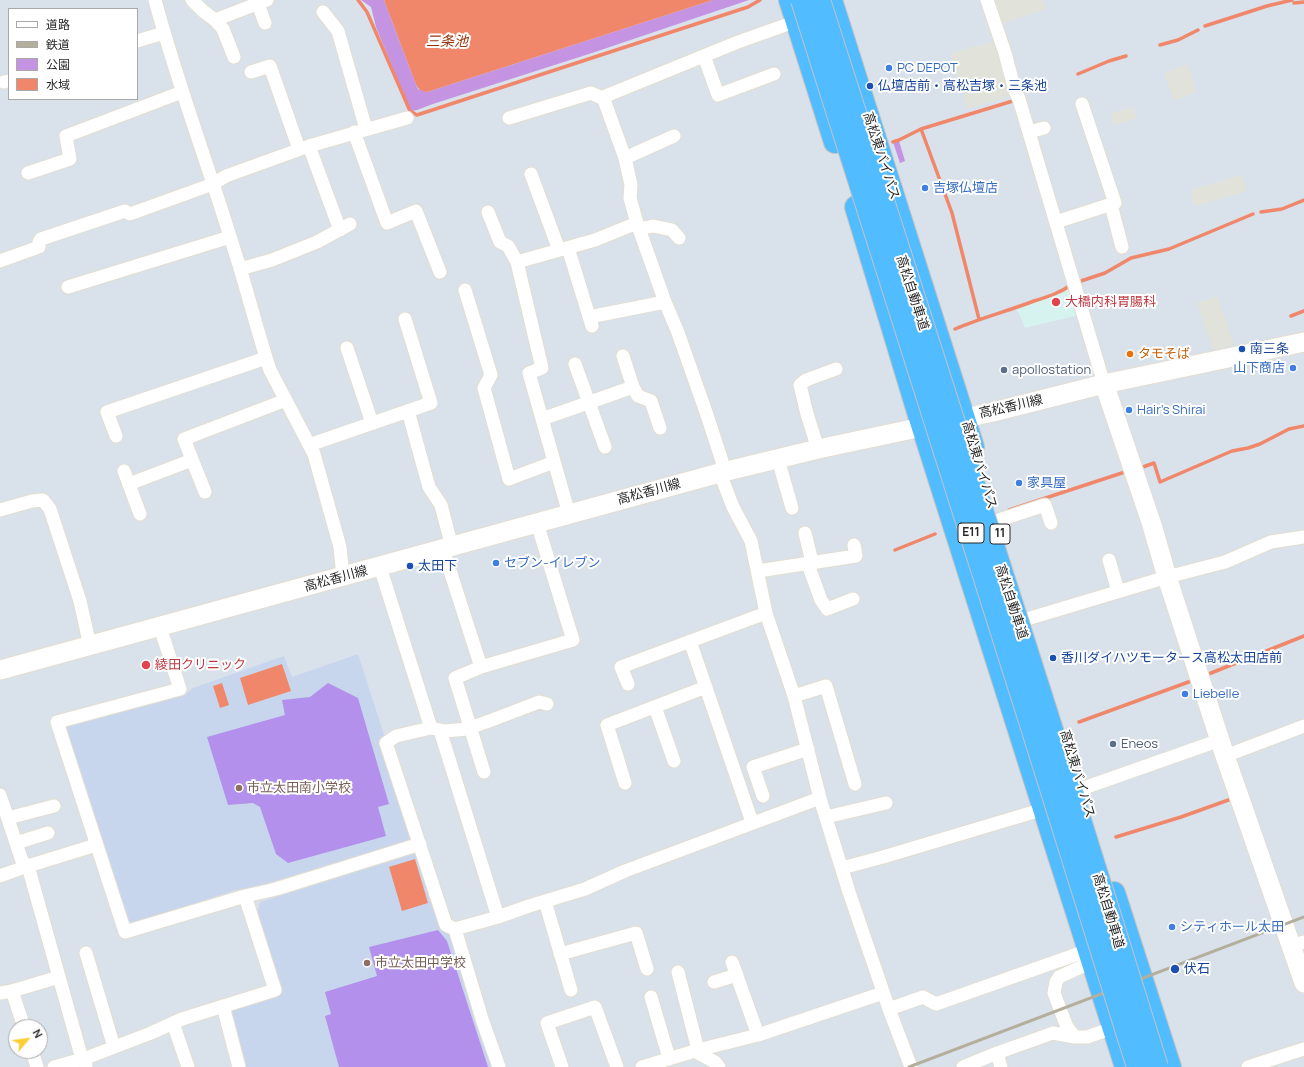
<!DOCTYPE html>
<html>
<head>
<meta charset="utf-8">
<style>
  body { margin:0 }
  #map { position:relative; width:1304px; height:1067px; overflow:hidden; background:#d9e2eb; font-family:Manrope,"Noto Sans JP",sans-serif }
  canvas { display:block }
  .legend { position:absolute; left:8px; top:8px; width:130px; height:92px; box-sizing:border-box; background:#fff; border:1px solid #a9a9a9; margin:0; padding:5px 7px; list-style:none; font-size:12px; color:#282828 }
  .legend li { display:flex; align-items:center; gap:8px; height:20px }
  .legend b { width:20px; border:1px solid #a9a9a9 }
  .north { position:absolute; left:8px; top:1019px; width:40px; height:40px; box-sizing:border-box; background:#fff; border:1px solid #a9a9a9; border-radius:50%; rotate:61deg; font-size:11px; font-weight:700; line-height:16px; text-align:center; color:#282828 }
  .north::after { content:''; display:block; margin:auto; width:14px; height:18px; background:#fccd35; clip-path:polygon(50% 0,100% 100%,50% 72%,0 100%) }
</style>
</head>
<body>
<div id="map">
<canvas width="1304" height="1067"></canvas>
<ul class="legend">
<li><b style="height:5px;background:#fff"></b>道路</li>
<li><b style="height:5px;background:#b3af9c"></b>鉄道</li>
<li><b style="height:11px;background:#c494e3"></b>公園</li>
<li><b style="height:11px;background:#f0876a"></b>水域</li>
</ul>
<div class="north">N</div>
</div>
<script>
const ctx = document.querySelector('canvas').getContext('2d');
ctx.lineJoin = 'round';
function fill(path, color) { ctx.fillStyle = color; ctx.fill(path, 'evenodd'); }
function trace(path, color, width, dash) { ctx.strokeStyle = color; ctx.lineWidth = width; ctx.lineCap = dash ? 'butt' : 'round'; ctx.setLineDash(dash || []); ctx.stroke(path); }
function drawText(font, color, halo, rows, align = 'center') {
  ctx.font = font + ' Manrope,"Noto Sans JP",sans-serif'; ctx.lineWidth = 4; ctx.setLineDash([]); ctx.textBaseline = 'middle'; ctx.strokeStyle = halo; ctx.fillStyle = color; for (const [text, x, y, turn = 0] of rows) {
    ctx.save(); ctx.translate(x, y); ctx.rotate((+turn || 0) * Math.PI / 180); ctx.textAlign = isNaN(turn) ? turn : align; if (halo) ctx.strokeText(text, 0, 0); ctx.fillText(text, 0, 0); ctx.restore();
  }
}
const industrial = new Path2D(`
  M992 0H1042L1046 9 1001 24Z
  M996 41 1012 95 968 109 950 53Z
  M1188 64 1196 92 1174 100 1164 73Z
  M1133 107 1137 118 1114 125 1111 113Z
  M1242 175 1247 191 1195 206 1190 190Z
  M1217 296 1234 344 1213 350 1197 303Z`);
const education = new Path2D(`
  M358 654 385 738 381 739 411 838 404 842 252 888 236 890 135 923 125 920 65 732 68 724 185 695 193 688 284 656 292 677Z
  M413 854 420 858 451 933 493 1067H243L229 1014 232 1007 282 993 257 913 260 902Z`);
const medical = new Path2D(`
  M1071 286 1079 315 1025 328 1019 313 1015 309 1065 291Z`);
const green = new Path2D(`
  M361 0H384L415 82 418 89 427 92 713 0H749L592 53 433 104 417 110 412 111 409 107 376 27 371 7Z
  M899 141 905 161 900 163 893 142Z`);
const pitch = new Path2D(`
  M328 683 358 698 389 804 378 807 386 836 288 863 276 854 260 807 253 803 228 805 207 737 285 715 282 700 310 697Z
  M438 930 447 941 488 1067H339L325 1016 331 1014 325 992 377 976 369 947Z`);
const water = new Path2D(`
  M384 0H713L427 92C420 91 418 89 415 82Z
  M282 664 291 691 248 705 240 678Z
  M222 683 229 705 220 708 213 686Z
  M415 859 428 903 402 911 389 867Z`);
const stream = new Path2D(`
  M358 0 367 12 410 111 417 115 748 7 760 0
  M1294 3 1304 2
  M1205 26 1267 6 1292 0
  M1160 45 1178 40 1198 30
  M1078 74 1109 61 1126 56
  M1022 91 1036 85
  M921 129 952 213 979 319
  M893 142 899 140 921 129 1016 100
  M1261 212 1282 209 1304 200
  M1078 282 1105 273 1131 258 1169 249 1253 214
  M1291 316 1304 311
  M955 329C981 318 1008 311 1034 301 1047 297 1060 293 1071 285
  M1140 468 1154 463 1160 482 1232 451 1248 448 1260 444 1289 429 1304 426
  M1009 510 1128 471
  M895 550 935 534
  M1206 675 1304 636
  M1079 722 1194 680
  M1116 837 1181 817 1234 798`);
const street = new Path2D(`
  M155 0C174 71 199 140 222 211 228 230 234 249 240 268 250 302 259 336 270 370L314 454 340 547 343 577
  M192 0 203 11 215 20 223 29 234 57
  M987 0 1005 53 1015 91 1019 99 1104 384
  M258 4 265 23
  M323 12 338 31 366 129
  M215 20 267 0
  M797 21 738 42 603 97 625 158 631 185 630 198 637 223 665 302 677 330 706 412 722 461 723 481 733 507 751 541 766 613 794 696 821 802 849 892 889 1009 911 1067
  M137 41 164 33
  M704 56 718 95 774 74
  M251 72 270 66 299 149
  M4 82 9 81
  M509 118 591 93 604 99
  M354 132 387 223 416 211 440 272
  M1029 132 1044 128
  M309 146 340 230
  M625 158 674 136
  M28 173 70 159 66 136 182 92
  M531 174 559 250
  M1111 205 1122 247
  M488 212 500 242 508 246 517 262
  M1056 222 1115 203 1082 104
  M639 229 653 226 672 230 679 238
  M568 248 592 326
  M0 261 39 247V242L41 239 125 211 130 214 213 184 226 176 309 146 407 118
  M240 269 272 260 317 242 350 224
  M68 287 230 237
  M465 290 491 375 484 388 509 479 554 462
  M589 317 665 302
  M347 348 372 423
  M623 356 633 387 638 396 651 401 660 428
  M575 364 605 447
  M408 411 429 487 441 505 452 547
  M542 419 633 387
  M116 436 107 412 266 358
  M309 445 431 403 405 319
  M818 449 807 414 800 385 806 380 836 369
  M778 459 792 508
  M124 471 140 514
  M129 484 192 460
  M205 492 184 439 286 400
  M0 510 32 501 43 500 50 509 80 601 90 646
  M569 514 529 373 542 368 517 262 595 240 637 223
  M996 521 1045 505 1051 523
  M805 533 812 562 810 570 821 600 827 609 853 599
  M443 549 481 667 455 678 484 772
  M1109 560 1118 591
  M380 567 431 728
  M758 571 856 556 854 545
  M1027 619 1167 577 1225 562 1271 542 1304 537
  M160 627 180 689 57 722 125 932 245 896 276 889 420 844
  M690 641 752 822
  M481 667 573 640 537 523
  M628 684 621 667 766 613
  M794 696 826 686 855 784
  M655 707 674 761
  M440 730 498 917
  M1225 756 1304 726
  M625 783 607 725 706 687
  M1081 789 1220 740
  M0 795 22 861 28 866 0 876
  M763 796 753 767 808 749
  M826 817 886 803
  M8 818 54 806
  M16 843 48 833
  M842 868 883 857 1044 809
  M545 901 571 990
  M455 929 446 925 386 743 396 736 431 728 445 731 467 729 492 720 539 702 547 704
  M1292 946 1304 942
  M86 953 114 1047
  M560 954 636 933 647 969
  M732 962 758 1035
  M678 972 698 1050
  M714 982 737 975
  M12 991 59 977
  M0 993 12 991 24 1027
  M651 997 669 1058
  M223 1006 239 1067
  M889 1009 923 997 936 1004 1089 950
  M173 1023 188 1067
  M1075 1037 1067 1027 1054 993 1056 982 1059 977 1081 967 1093 963
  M32 1051 37 1067
  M694 1051 715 1062 719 1067
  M997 1053 1001 1067
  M86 1065 82 1059 28 866 96 845
  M54 1067 86 1058 151 1033 182 1019 275 990 245 896
  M499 1067 483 1022 455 929 498 917 529 906 585 889 625 871 820 798
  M562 1067 547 1023 595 1007 617 1067
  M642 1067 698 1050 758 1035 883 993
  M963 1067 997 1053 1053 1033 1075 1037H1087L1113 1028
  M1248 1067 1304 1049`);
const secondary = new Path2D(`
  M1104 384 1108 395 1152 525 1167 577 1225 756 1304 983
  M0 670 723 472 818 449 993 412 1104 384 1304 342`);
const highway = new Path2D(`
  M790 0 835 142
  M831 0 973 447
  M856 207 919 415 1126 1067
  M1114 893 1170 1067`);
const rail = new Path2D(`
  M909 1067 1304 917`);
const highwayBridge = new Path2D(`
  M802 0 1029 718 1138 1067
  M819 0 1046 711 1157 1067`);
const markers = [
  [889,68,4,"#3f7fe0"],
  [870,86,4,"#1a4fb4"],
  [925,188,4,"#3f7fe0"],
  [1056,302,5,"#e0444e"],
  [1242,349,4,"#1a4fb4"],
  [1130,354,4,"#e8710a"],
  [1293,368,4,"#3f7fe0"],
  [1004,370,4,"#5c6f8a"],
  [1129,410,4,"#3f7fe0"],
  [1019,483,4,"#3f7fe0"],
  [496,563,4,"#3f7fe0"],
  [410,566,4,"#1a4fb4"],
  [1053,658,4,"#1a4fb4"],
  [146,665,5,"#e0444e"],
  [1185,694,4,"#3f7fe0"],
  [1113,744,4,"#5c6f8a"],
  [239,788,4,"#8d6e63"],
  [1172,927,4,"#3f7fe0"],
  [367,963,4,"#8d6e63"],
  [1175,969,5,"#1a4fb4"]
];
const shields = [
  [971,533,26],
  [1000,534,20]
];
const shieldNames = [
  ["E11",971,533],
  ["11",1000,534]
];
const shopNames = [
  ["PC DEPOT",897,68],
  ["吉塚仏壇店",933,188],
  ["山下商店",1285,368,"right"],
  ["Hair’s Shirai",1137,410],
  ["家具屋",1027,483],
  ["セブン-イレブン",504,563],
  ["Liebelle",1193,694],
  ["シティホール太田",1180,927]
];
const transitNames = [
  ["仏壇店前・高松吉塚・三条池",878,86],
  ["南三条",1250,349],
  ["太田下",418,566],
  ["香川ダイハツモータース高松太田店前",1061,658],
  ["伏石",1184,969]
];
const streetNames = [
  ["高松東バイパス",881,156,72],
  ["高松自動車道",912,293,72],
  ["高松香川線",1011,407,-13],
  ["高松東バイパス",979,465,73],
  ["高松香川線",649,492,-15],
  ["高松香川線",336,579,-15],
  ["高松自動車道",1011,602,72],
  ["高松東バイパス",1077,774,73],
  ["高松自動車道",1108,911,73]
];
const healthNames = [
  ["大橋内科胃腸科",1065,302],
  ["綾田クリニック",155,665]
];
const foodNames = [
  ["タモそば",1138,354]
];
const serviceNames = [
  ["apollostation",1012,370],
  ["Eneos",1121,744]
];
const educationNames = [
  ["市立太田南小学校",247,788],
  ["市立太田中学校",375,963]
];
const waterNames = [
  ["三条池",447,42]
];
fill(industrial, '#e1e3da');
fill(education, '#c8d6ed');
fill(medical, '#d6f3f0');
fill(green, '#c494e3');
fill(pitch, '#b290eb');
fill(water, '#f0876a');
trace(stream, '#f0876a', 3.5);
trace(street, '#e2ddcf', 15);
trace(secondary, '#e2ddcf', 21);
trace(highway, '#c3c3c3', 24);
trace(street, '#fff', 13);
trace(secondary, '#fff', 19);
trace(highway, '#51bcff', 22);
trace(rail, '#b3af9c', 3);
trace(highwayBridge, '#c3c3c3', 24, []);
trace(highwayBridge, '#51bcff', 22);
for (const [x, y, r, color] of markers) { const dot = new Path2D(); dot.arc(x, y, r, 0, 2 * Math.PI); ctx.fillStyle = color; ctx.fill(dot); trace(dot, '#fff', 1.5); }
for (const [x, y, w] of shields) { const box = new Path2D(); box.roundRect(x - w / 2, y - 10, w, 20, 3); ctx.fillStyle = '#fff'; ctx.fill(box); trace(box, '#282828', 1); }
drawText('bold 12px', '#282828', null, shieldNames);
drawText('13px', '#366cbe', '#fff', shopNames, 'left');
drawText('13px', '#164399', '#fff', transitNames, 'left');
drawText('13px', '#282828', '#fff', streetNames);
drawText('13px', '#be3a42', '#fff', healthNames, 'left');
drawText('13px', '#c56008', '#fff', foodNames, 'left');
drawText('13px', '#4e5e75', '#fff', serviceNames, 'left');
drawText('13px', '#785e54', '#fff', educationNames, 'left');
drawText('italic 14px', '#9a350b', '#fff', waterNames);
</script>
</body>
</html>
